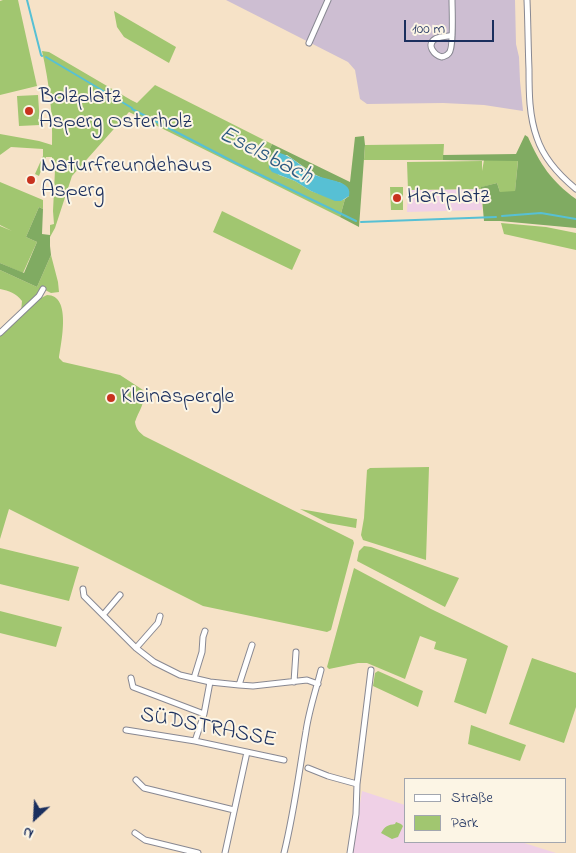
<!DOCTYPE html>
<html>
<head>
<meta charset="utf-8">
<style>
  body { margin:0 }
  #map { position:relative; width:576px; height:853px; overflow:hidden; background:#f6e2c7; font-family:"Indie Flower",sans-serif }
  canvas { display:block }
  .legend { position:absolute; left:404px; top:778px; width:162px; height:65px; box-sizing:border-box; background:#fcf5e5; border:1px solid #a2a6af; margin:0; padding:6px 9px; list-style:none; font-size:15px; color:#1b2f5e }
  .legend li { display:flex; align-items:center; gap:10px; height:25px }
  .legend b { width:25px; border:1px solid #a2a6af }
  .north { position:absolute; left:10px; top:793px; width:50px; height:50px; -webkit-text-stroke:4px #fcf5e5; paint-order:stroke; rotate:205deg; font-size:14px; font-weight:700; line-height:20px; text-align:center; color:#1b2f5e }
  .north::after { content:''; display:block; margin:auto; width:18px; height:22px; background:#1b2f5e; clip-path:polygon(50% 0,100% 100%,50% 72%,0 100%) }
  .scale { position:absolute; left:404px; top:20px; width:90px; height:22px; box-sizing:border-box; border:2px solid #1b2f5e; border-top:0; padding-left:6px; font-size:15px; line-height:18px; white-space:nowrap; color:#1b2f5e; -webkit-text-stroke:4px #fcf5e5; paint-order:stroke }
</style>
</head>
<body>
<div id="map">
<canvas width="576" height="853"></canvas>
<ul class="legend">
<li><b style="height:6px;background:#fff"></b>Straße</li>
<li><b style="height:14px;background:#a1c670"></b>Park</li>
</ul>
<div class="north">N</div>
<div class="scale">100 m</div>
</div>
<script>
const ctx = document.querySelector('canvas').getContext('2d');
ctx.lineJoin = 'round';
function fill(path, color) { ctx.fillStyle = color; ctx.fill(path, 'evenodd'); }
function trace(path, color, width, dash) { ctx.strokeStyle = color; ctx.lineWidth = width; ctx.lineCap = dash ? 'butt' : 'round'; ctx.setLineDash(dash || []); ctx.stroke(path); }
function drawText(font, color, halo, rows, align = 'center') {
  ctx.font = font + ' "Indie Flower",sans-serif'; ctx.lineWidth = 4; ctx.setLineDash([]); ctx.textBaseline = 'middle'; ctx.strokeStyle = halo; ctx.fillStyle = color; for (const [text, x, y, turn = 0] of rows) {
    ctx.save(); ctx.translate(x, y); ctx.rotate((+turn || 0) * Math.PI / 180); ctx.textAlign = isNaN(turn) ? turn : align; if (halo) ctx.strokeText(text, 0, 0); ctx.fillText(text, 0, 0); ctx.restore();
  }
}
const built = new Path2D(`
  M481 189 482 210 407 212 408 190Z
  M362 791 405 805V842H521L556 853H352Z`);
const industrial = new Path2D(`
  M226 0H515L516 44 519 57 520 81 523 111 484 105 443 103 367 104 360 99 355 70 348 62Z`);
const green = new Path2D(`
  M3 0H18L37 86 0 95V1Z
  M114 11 176 47 169 63 124 37 117 27Z
  M42 51 49 52 131 100 137 103 155 85 272 144 267 155 270 160 269 164 279 175 295 181 311 191 340 201 345 199 340 217 129 112 72 176 55 228 50 237V225L54 224 53 211 55 170H51L52 157H46L39 176 35 174 43 156V149L11 147 0 155V134L39 141 52 145C53 114 49 82 42 51Z
  M38 95 40 125 19 126 17 96Z
  M444 144 443 160H364L365 145Z
  M484 160H518L515 192H500L497 183 482 187 481 189 408 190 407 162 482 161V171Z
  M0 182 43 200V209L39 207 26 237 37 242 23 273 0 263V226L12 231 0 225Z
  M390 187H403V210H391Z
  M222 211 301 250 292 270 213 232Z
  M501 223 546 227 576 233V250L504 234Z
  M51 255 58 282 59 292 51 293 43 289 21 312 22 301C16 293 9 291 0 289V270L37 287Z
  M47 295C72 295 61 343 59 358L63 362 120 375 143 390C147 401 138 412 135 422 136 429 139 432 144 436L353 540 354 543 331 630 327 632 203 606 9 509 0 539V334L39 299Z
  M429 467 426 560 363 540 361 535 364 518 367 470 370 468Z
  M300 509 357 519 356 528 328 523Z
  M364 546 371 547 459 578 445 607 357 561 359 551Z
  M0 548 79 567 69 601 0 584Z
  M354 568 431 609 508 646 486 714 454 702 467 659 434 649 436 642 420 636 405 679 367 663H358L329 669 327 667Z
  M0 611 62 627 56 647 0 633Z
  M532 658 576 673V707L564 743 509 724Z
  M378 671 423 691 418 707 373 686 375 673Z
  M471 725 526 745 520 761 468 744Z
  M396 822 401 824 403 826 398 837 392 839 381 833C385 826 388 825 395 824Z`);
const forest = new Path2D(`
  M525 135 528 137C540 164 551 181 576 199V228L500 221H484L481 187 497 183 500 192 515 191 518 161 443 160V155L516 154Z
  M364 136 365 145 359 227 340 217 345 199 349 196 341 183 322 178 314 174 287 155 272 156 270 160 267 155 272 144 350 182 355 137Z
  M39 207 43 209 42 234 50 235V246L51 255 37 287 0 270V263L24 273 37 242 26 237Z`);
const water = new Path2D(`
  M280 153C293 157 303 168 315 175 324 179 338 180 345 185 349 188 350 191 349 196L341 201H335L311 191 295 181 272 172 269 168C269 160 272 155 280 153Z`);
const stream = new Path2D(`
  M27 0 41 55 42 56
  M46 57 132 108
  M132 109 236 163 356 221
  M502 216 541 213 576 219
  M361 222 496 217`);
const street = new Path2D(`
  M452 0C452 9 454 48 449 53 447 56 445 56 442 57 434 55 426 45 435 39 439 36 447 37 452 35
  M527 0C528 23 528 46 529 69 529 92 529 116 537 138 544 159 559 175 576 189
  M309 43 328 0
  M0 333 39 296 43 289
  M83 589 84 596 136 648 154 662 180 675 210 682 239 685 253 686 307 680 318 684
  M103 615 120 595
  M136 648 158 623 160 616
  M131 678 133 687 204 714 210 682
  M194 678 202 652 203 637 205 631
  M294 682 296 652
  M239 685 252 645
  M126 730 195 741 284 760
  M195 741 204 714
  M308 768 328 776 357 784
  M136 780 144 788 234 810
  M135 833 145 840 198 853
  M225 853 247 752
  M284 853C294 813 299 772 306 731 309 710 316 690 321 670
  M350 853 356 814 357 784 371 670`);
const markers = [
  [29,111,5,"#c8321e"],
  [31,180,5,"#c8321e"],
  [397,198,5,"#c8321e"],
  [111,398,5,"#c8321e"]
];
const poiNames = [
  ["Bolzplatz",39,98],
  ["Asperg Osterholz",39,123],
  ["Naturfreundehaus",41,167],
  ["Asperg",41,192],
  ["Hartplatz",407,198],
  ["Kleinaspergle",121,398]
];
const streetNames = [
  ["SÜDSTRASSE",208,729,11]
];
const waterNames = [
  ["Eselsbach",265,157,27]
];
fill(built, '#efd0e6');
fill(industrial, '#cdbed2');
fill(green, '#a1c670');
fill(forest, '#80ab62');
fill(water, '#57c0d4');
trace(stream, '#57c0d4', 2);
trace(street, '#888892', 7);
trace(street, '#fff', 5);
for (const [x, y, r, color] of markers) { const dot = new Path2D(); dot.arc(x, y, r, 0, 2 * Math.PI); ctx.fillStyle = color; ctx.fill(dot); trace(dot, '#fcf5e5', 2); }
drawText('22px', '#1b2f5e', '#fcf5e5', poiNames, 'left');
drawText('22px', '#1b2f5e', '#fcf5e5', streetNames);
drawText('italic 24px', '#2d5a81', '#fcf5e5', waterNames);
</script>
</body>
</html>
